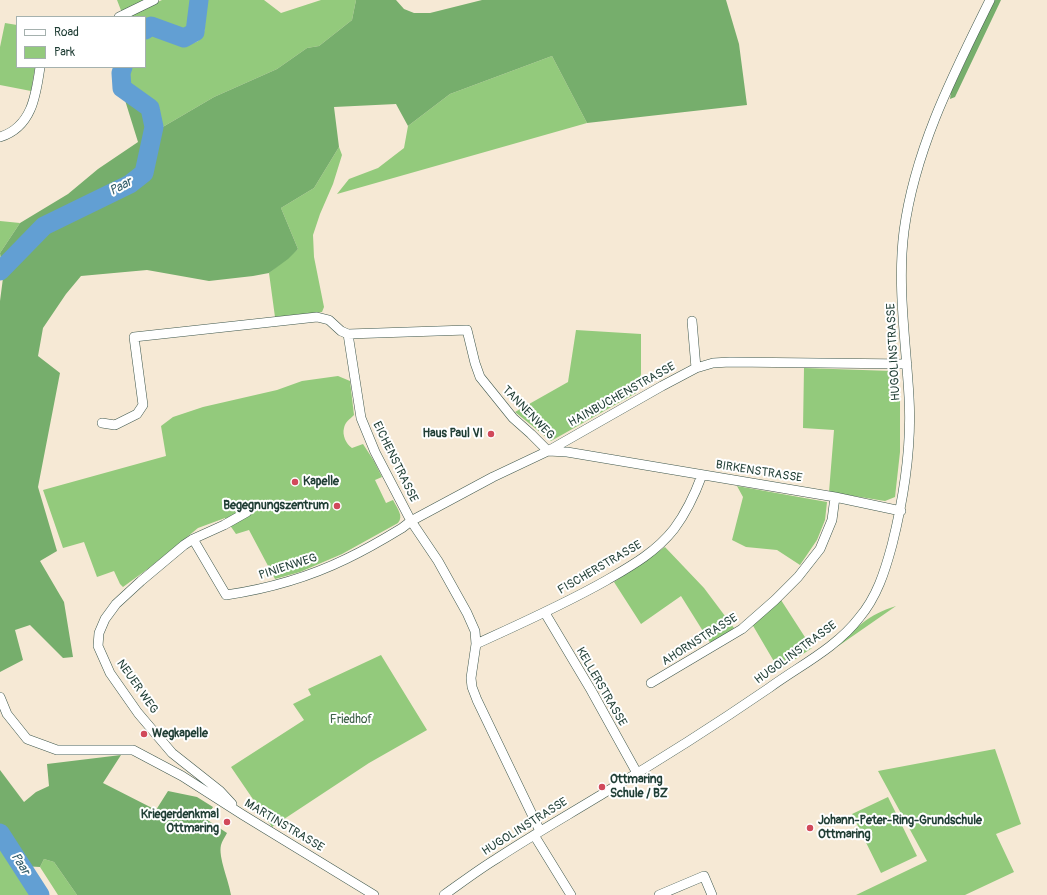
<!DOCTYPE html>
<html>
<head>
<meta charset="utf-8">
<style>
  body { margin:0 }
  #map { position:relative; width:1047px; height:895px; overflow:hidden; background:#f6e9d5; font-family:Pangolin,sans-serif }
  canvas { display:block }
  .legend { position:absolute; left:16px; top:16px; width:130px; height:52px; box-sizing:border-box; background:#fff; border:1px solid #a5b1ae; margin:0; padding:5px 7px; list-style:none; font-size:12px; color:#1f3d34 }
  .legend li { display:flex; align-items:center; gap:8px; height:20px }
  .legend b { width:20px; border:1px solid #a5b1ae }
</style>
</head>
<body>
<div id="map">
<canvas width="1047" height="895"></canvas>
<ul class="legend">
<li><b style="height:5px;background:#fff"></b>Road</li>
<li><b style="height:11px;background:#93ca7c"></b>Park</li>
</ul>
</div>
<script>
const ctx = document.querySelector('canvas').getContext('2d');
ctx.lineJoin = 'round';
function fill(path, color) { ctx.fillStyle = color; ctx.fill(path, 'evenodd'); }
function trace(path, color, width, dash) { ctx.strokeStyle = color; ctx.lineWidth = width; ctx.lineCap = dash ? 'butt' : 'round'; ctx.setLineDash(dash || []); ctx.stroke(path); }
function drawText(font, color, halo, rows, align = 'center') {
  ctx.font = font + ' Pangolin,sans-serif'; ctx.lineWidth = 4; ctx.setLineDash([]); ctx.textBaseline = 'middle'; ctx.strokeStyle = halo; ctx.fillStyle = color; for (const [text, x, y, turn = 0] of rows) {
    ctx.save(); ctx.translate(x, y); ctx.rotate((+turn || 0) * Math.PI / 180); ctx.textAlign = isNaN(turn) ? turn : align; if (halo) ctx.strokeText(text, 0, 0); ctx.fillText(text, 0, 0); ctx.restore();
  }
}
const green = new Path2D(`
  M117 0H148L122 13Z
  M162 0H196L191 29 180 33C169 28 156 18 145 26V17H125Z
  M207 0H264L281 13 321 0H356L352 20 319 46 307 48 277 69 214 97 161 128V120L159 108 134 88 127 78 130 67H145V39L150 32C163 34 174 39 185 45 189 44 195 43 198 41 211 31 201 12 207 0Z
  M5 23 17 25V67H35L31 91 0 85V47Z
  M552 56 587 123 337 194 349 179 378 168 404 148 408 126 450 94Z
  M339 147 342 155 333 184 320 214 313 235 314 257 324 307 322 312 275 317 269 273 298 249 281 208 314 188Z
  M0 221 20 223 0 253Z
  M576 330 641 334V374L636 393 551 441 515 412 568 382Z
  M804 368 892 371 897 375 900 397V452L895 497 885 501 829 492 834 430 803 428Z
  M338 376 350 381 354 415C350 419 345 422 344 428 342 435 346 444 352 448L363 444 374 461 382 477 375 480 386 503 393 500C397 508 404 516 398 523L342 554 300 572 275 579 249 530 236 534 225 518 198 528 149 568 123 587 120 584 114 571 97 577 84 542 63 548 43 490 166 456 161 426 173 417 203 407 277 390 302 381Z
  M737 486 827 502 825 520 817 540 800 565 777 550 746 547 732 540 743 497Z
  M665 547 704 588 734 628 711 644 681 596 641 624 614 582Z
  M781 600 812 648 779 670 752 624Z
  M896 606 837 647C857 627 867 615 896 606Z
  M381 655 427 730 369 763 272 827 231 767 304 720 293 704 311 695 308 689Z
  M995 749 1021 824 996 834 1014 872 965 895H856L927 861 878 771Z
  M888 797 917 856 881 873 852 814Z
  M0 844 21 880 32 895H0Z
  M44 859 54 862 77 895H58L40 867Z`);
const forest = new Path2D(`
  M356 0H396L404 9 414 13H430L482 0H726L739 44 747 105 587 123 552 56 450 94 408 126 396 104 334 107 339 147 314 188 281 208 298 249 288 259 269 273 253 276 209 281 147 270 81 276 66 294 43 328 38 356 60 373 38 487 57 551 40 561 64 602 73 657 63 658 30 625 15 630 23 660 0 672V301L3 278 0 253 20 223 68 194 98 169 138 142 124 97C148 106 145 108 150 131L161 128 214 97 277 69 307 48 319 46 352 20Z
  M994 0H1001L955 97 950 99 951 92Z
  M121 755 103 783 156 810 168 791 197 797 213 807 206 819 227 833C225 837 222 841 221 845 218 857 229 881 231 895H77L54 862 44 859 40 867 22 866 0 833V770L24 802 36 792 49 786 47 764Z`);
const river = new Path2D(`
  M145 30 151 26 184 38 195 32 199 0
  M0 271 44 226 130 184 144 173 154 127 150 108 122 88 121 73 123 67
  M0 833 40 895`);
const minor = new Path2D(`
  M119 17 154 0
  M0 137C32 127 36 95 40 67
  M692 321 696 368
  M348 334 467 330 475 363 480 377 513 418 531 434 548 451 567 452 835 497 901 511
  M102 423 115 425 137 414 143 405 134 337 317 317 329 320 341 331 348 334 361 418 375 452 411 521 438 561 467 613 475 631 476 644 471 678 472 687 477 700 540 831
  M193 539 226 595C267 589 309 577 346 559 365 550 384 539 402 528L411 521 493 477 548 451 662 386 696 368 713 363 730 362 907 364
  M545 613 591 690 637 773
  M476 644C520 624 565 604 607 580 631 566 656 552 674 529 686 513 695 494 702 475
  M651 683 742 629 775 600 798 577 820 549 832 520 835 497
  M0 697 7 714 27 739 57 750H133L182 776 243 815 374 895
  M232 804 220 791 172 753 138 713 110 673 98 646 99 633 105 619 116 604 141 581 184 545 193 539 224 525 247 512
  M534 835 571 895
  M444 895C461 883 478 870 496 859 531 836 568 815 604 793 660 760 715 725 769 688 799 666 836 648 859 618 877 597 885 571 892 545 904 497 912 447 909 397 906 342 897 286 904 231 915 148 954 73 990 0
  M659 895 704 876 712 895`);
const markers = [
  [491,434,4,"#d1495b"],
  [295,482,4,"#d1495b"],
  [337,506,4,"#d1495b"],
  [144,734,4,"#d1495b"],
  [602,787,4,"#d1495b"],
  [227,822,4,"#d1495b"],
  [810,828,4,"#d1495b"]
];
const streetNames = [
  ["HUGOLINSTRASSE",894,352,-93],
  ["HAINBUCHENSTRASSE",622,395,-29],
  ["TANNENWEG",528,413,46],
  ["EICHENSTRASSE",395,462,64],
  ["BIRKENSTRASSE",759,472,9],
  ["PINIENWEG",288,567,-18],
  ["FISCHERSTRASSE",600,568,-30],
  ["AHORNSTRASSE",700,640,-32],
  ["HUGOLINSTRASSE",796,653,-36],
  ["NEUER WEG",137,687,55],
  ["KELLERSTRASSE",601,687,60],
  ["MARTINSTRASSE",284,826,31],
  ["HUGOLINSTRASSE",525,827,-32]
];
const poiNames = [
  ["Haus Paul VI",483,434,"right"],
  ["Kapelle",303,482],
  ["Begegnungszentrum",329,506,"right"],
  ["Wegkapelle",152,734],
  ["Ottmaring",610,780],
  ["Schule / BZ",610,794],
  ["Kriegerdenkmal",219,815,"right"],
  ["Ottmaring",219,829,"right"],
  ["Johann-Peter-Ring-Grundschule",818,821],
  ["Ottmaring",818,835]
];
const parkNames = [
  ["Friedhof",351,720]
];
const waterNames = [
  ["Paar",121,187,-29],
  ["Paar",20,864,57]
];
fill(green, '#93ca7c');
fill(forest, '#76ae6c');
trace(river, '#629fd3', 19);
trace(minor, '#3f574c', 10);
trace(minor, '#fff', 9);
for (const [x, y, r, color] of markers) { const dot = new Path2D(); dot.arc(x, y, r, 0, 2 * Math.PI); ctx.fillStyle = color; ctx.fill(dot); trace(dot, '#fff', 1.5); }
drawText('12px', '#1f3d34', '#fff', streetNames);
drawText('bold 12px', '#1f3d34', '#fff', poiNames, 'left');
drawText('12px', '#3c6046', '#fff', parkNames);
drawText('italic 13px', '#365f6c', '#fff', waterNames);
</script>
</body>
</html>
